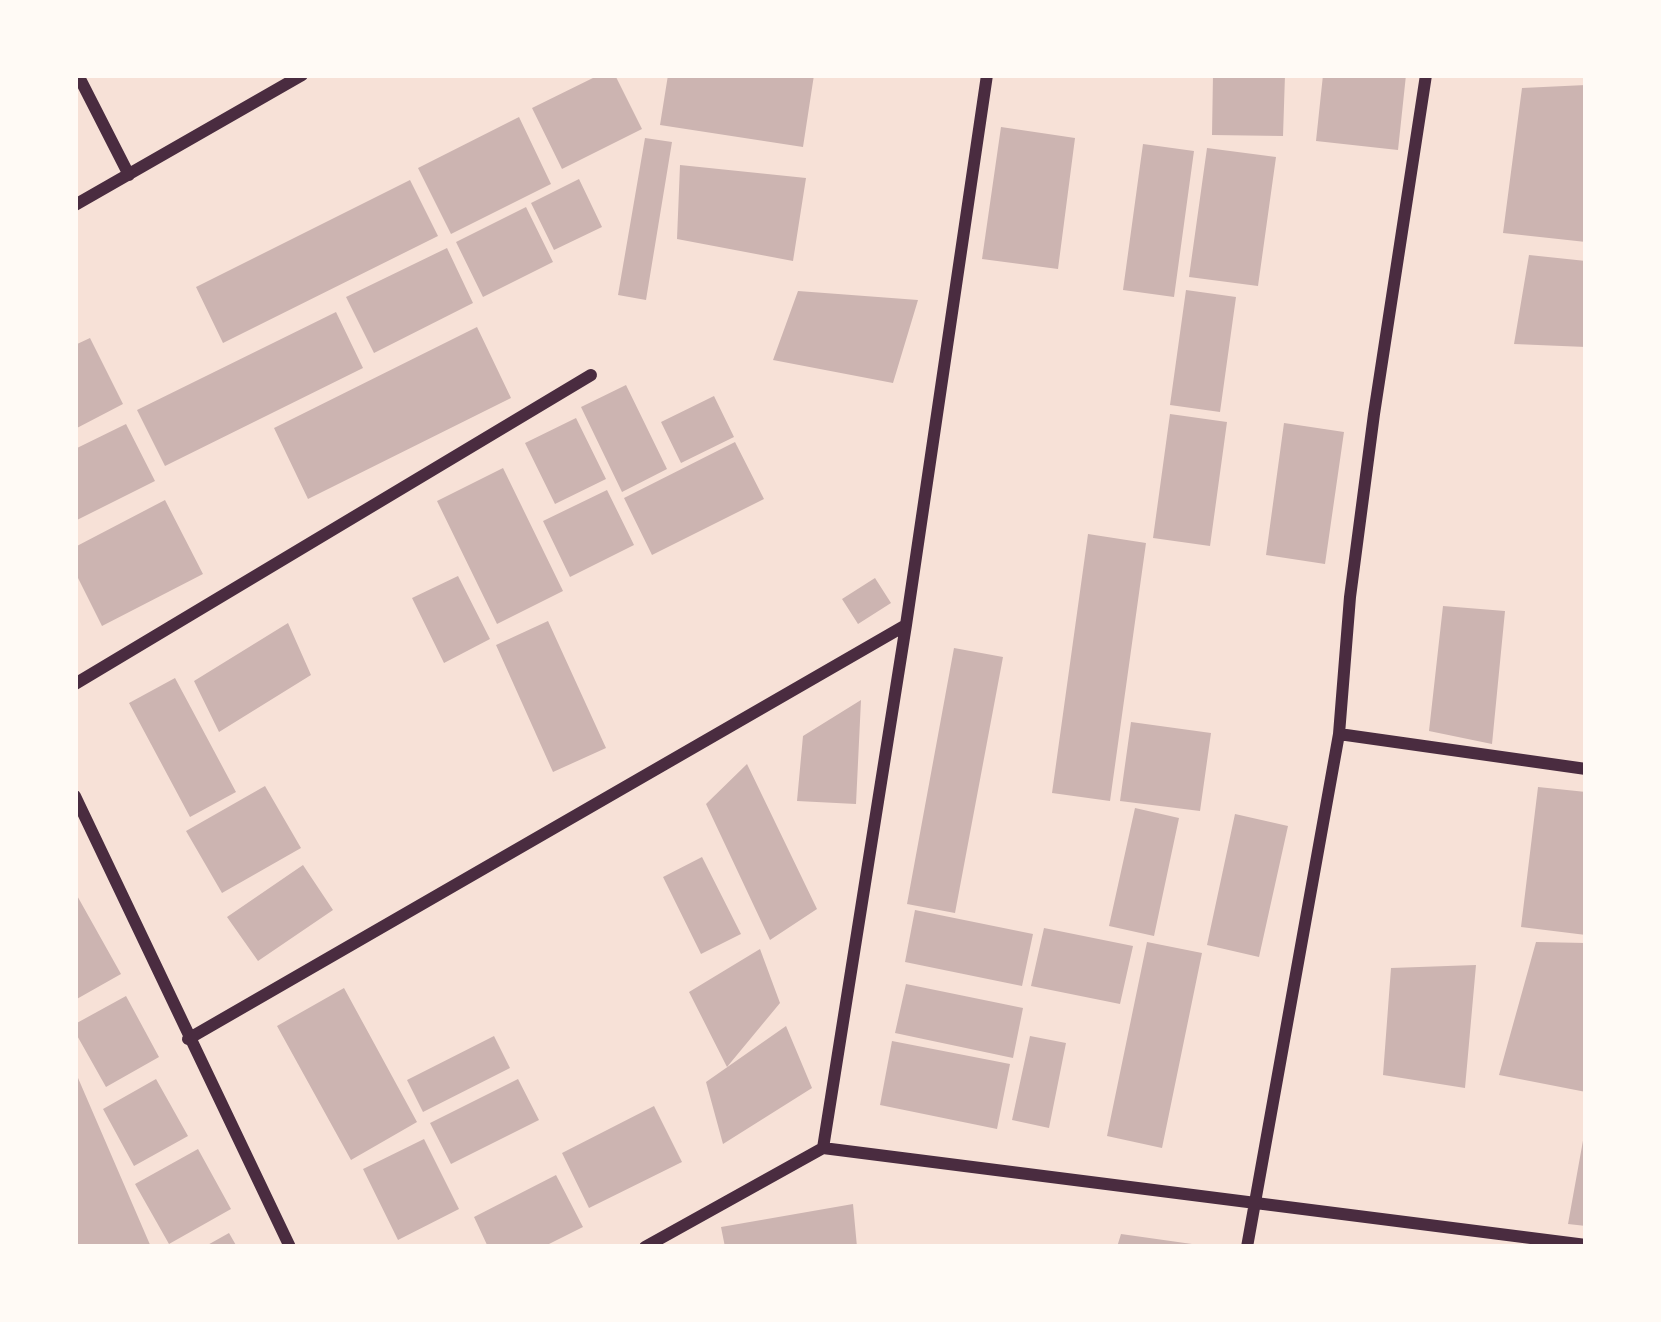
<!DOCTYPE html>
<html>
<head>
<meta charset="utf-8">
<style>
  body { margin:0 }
  #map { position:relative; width:1661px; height:1322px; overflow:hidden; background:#f7e1d7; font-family:Karla,sans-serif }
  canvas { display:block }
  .frame { position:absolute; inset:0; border:78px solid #fffaf5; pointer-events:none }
</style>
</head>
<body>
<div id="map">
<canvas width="1661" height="1322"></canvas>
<div class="frame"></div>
</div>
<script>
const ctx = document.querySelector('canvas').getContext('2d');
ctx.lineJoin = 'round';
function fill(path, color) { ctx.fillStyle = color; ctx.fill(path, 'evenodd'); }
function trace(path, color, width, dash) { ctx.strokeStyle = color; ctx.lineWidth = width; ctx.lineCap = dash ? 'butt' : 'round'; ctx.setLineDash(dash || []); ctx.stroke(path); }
const building = new Path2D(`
  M599 75H615L642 129 562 169 532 108Z
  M668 75H814L803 147 660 125Z
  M1213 75H1285L1283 136 1212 135Z
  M1323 75H1406L1398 150 1316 141Z
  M1586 85V242L1503 233 1522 88Z
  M519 117 551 184 451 234 418 168Z
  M1001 127 1075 138 1058 269 982 259Z
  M645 138 672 142 646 300 618 295Z
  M1143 144 1194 151 1174 297 1123 290Z
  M1207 148 1276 157 1258 286 1189 277Z
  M680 165 806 178 793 261 677 239Z
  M579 179 602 227 554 250 531 203Z
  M410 180 438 236 223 343 196 287Z
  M526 207 553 262 483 297 456 242Z
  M447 248 473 303 374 353 346 297Z
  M1529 255 1586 261V347L1514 344Z
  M1186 290 1236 297 1220 412 1170 405Z
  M798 291 918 300 893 383 773 360Z
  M336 312 363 368 165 466 137 410Z
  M477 327 511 398 308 499 274 428Z
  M90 338 123 404 75 429V345Z
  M626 385 667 469 622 492 581 407Z
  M714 396 734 437 681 463 661 422Z
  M1170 414 1227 422 1210 546 1153 538Z
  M576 418 606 479 555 504 525 443Z
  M1284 423 1344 432 1325 564 1266 555Z
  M126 424 155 481 75 521V449Z
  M735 442 764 499 652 555 624 498Z
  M503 468 563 591 497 624 437 501Z
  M607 490 634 545 570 577 543 521Z
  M165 500 203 574 102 626 75 572V547Z
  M1088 534 1146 543 1110 801 1052 793Z
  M458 576 490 639 444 663 412 598Z
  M875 578 891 603 858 624 842 599Z
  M1443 606 1505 611 1492 744 1429 731Z
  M548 621 606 748 553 772 496 645Z
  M288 623 311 675 219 732 194 681Z
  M954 648 1003 657 955 913 907 904Z
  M175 678 236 792 190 817 129 703Z
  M861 700 856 804 797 801 803 736Z
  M1131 722 1211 733 1200 811 1120 801Z
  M747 764 817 909 770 940 706 804Z
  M265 786 301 848 222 893 186 831Z
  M1538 787 1586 792V935L1521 927Z
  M1135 808 1179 818 1154 936 1109 926Z
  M1235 814 1288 826 1259 957 1207 945Z
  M702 857 741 934 701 954 663 877Z
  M303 865 333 910 258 961 227 917Z
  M75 892 121 974 75 1000Z
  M915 910 1033 934 1022 986 905 962Z
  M1044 928 1133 946 1120 1004 1031 986Z
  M1147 942 1202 953 1162 1148 1107 1136Z
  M1536 942 1586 943V1092L1499 1075Z
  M760 949 780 1003 727 1067 689 992Z
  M1476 965 1465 1088 1383 1075 1391 968Z
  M906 984 1023 1008 1013 1058 895 1033Z
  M344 988 417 1122 351 1160 277 1026Z
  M126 996 159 1057 106 1087 75 1032V1024Z
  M786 1026 812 1088 723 1144 706 1082Z
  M494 1036 510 1068 423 1112 407 1080Z
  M1030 1036 1066 1043 1049 1128 1012 1120Z
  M892 1041 1010 1064 997 1129 880 1105Z
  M75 1071 151 1247H75Z
  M156 1079 188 1136 134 1166 103 1109Z
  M518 1079 539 1120 451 1164 430 1123Z
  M654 1106 682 1162 589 1208 562 1153Z
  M1584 1135H1586V1226L1568 1224Z
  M424 1139 459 1209 398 1240 363 1169Z
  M198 1149 231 1209 169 1244 135 1184Z
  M556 1175 583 1227 543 1247H488L474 1217Z
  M853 1204 857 1247H725L721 1227Z
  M229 1233 237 1247H204Z
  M1121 1234 1192 1244V1247H1117Z`);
const minor = new Path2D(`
  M78 75 129 175
  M75 205 302 75
  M75 684 591 375
  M1339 734 1586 769
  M75 796 290 1247
  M188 1039 906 625
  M823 1148 906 625 987 75
  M645 1247 823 1148 1586 1245
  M1247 1247 1339 734 1350 597 1374 414 1426 75`);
fill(building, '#ccb4b1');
trace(minor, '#4a2c40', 12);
</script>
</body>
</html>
